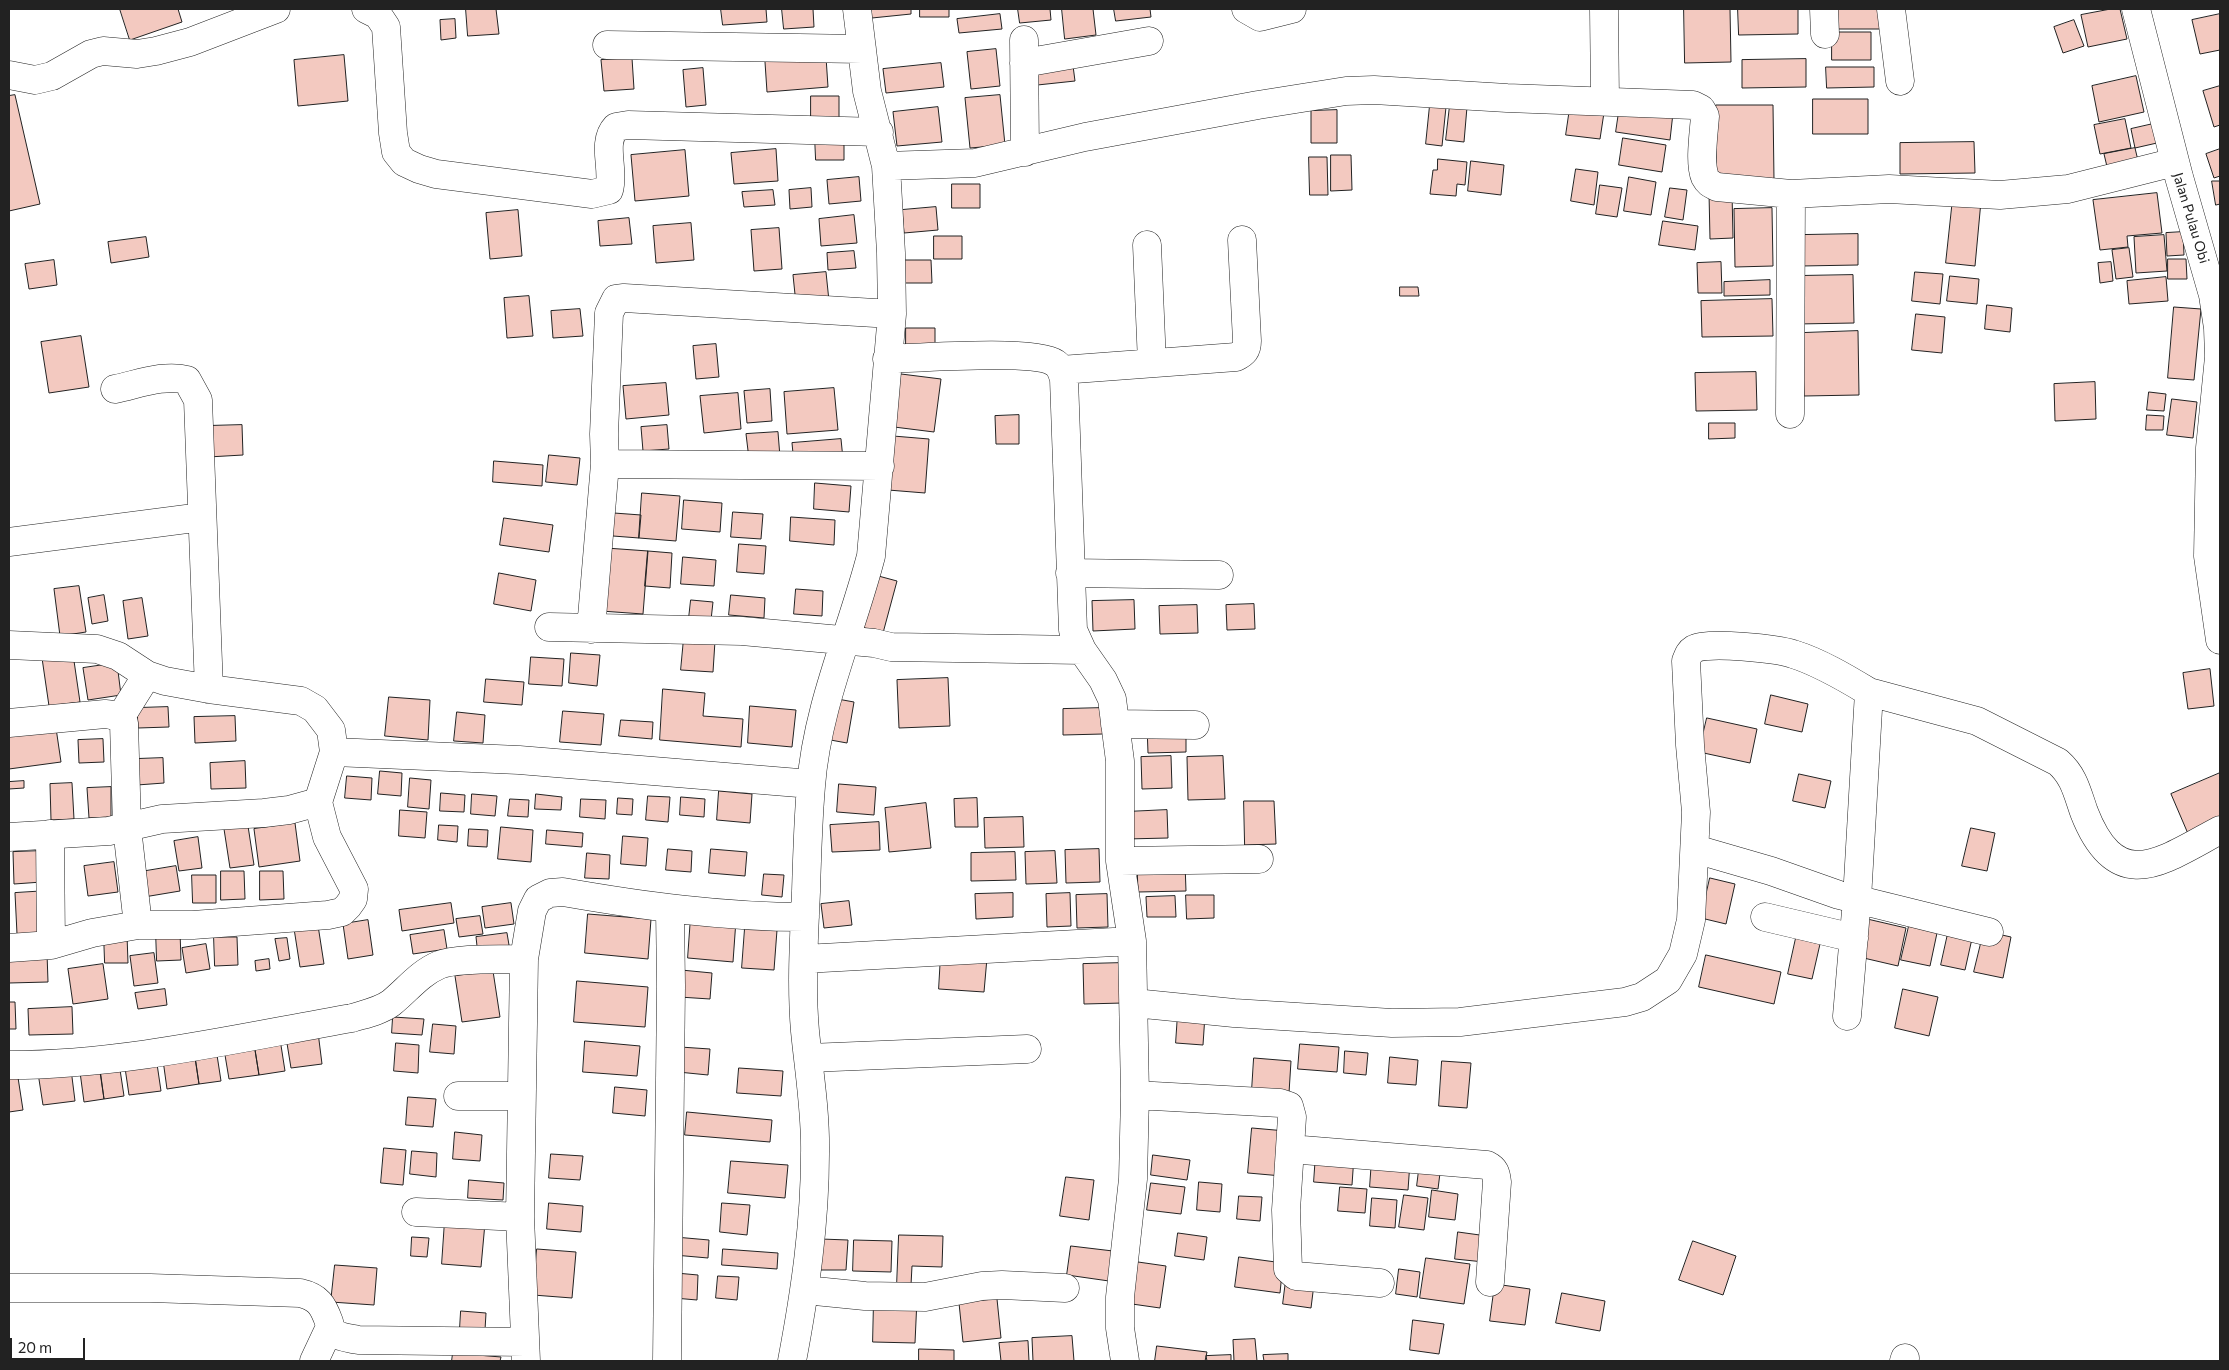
<!DOCTYPE html>
<html>
<head>
<meta charset="utf-8">
<style>
  body { margin:0 }
  #map { position:relative; width:2229px; height:1370px; overflow:hidden; background:#fff; font-family:Commissioner,sans-serif }
  canvas { display:block }
  .frame { position:absolute; inset:0; border:10px solid #222; pointer-events:none }
  .scale { position:absolute; left:10px; top:1338px; width:75px; height:22px; box-sizing:border-box; border:2px solid #222; border-top:0; padding-left:6px; font-size:15px; line-height:18px; white-space:nowrap; color:#222; -webkit-text-stroke:4px #fff; paint-order:stroke }
</style>
</head>
<body>
<div id="map">
<canvas width="2229" height="1370"></canvas>
<div class="frame"></div>
<div class="scale">20 m</div>
</div>
<script>
const ctx = document.querySelector('canvas').getContext('2d');
ctx.lineJoin = 'round';
function fill(path, color) { ctx.fillStyle = color; ctx.fill(path, 'evenodd'); }
function trace(path, color, width, dash) { ctx.strokeStyle = color; ctx.lineWidth = width; ctx.lineCap = dash ? 'butt' : 'round'; ctx.setLineDash(dash || []); ctx.stroke(path); }
function drawText(font, color, halo, rows, align = 'center') {
  ctx.font = font + ' Commissioner,sans-serif'; ctx.lineWidth = 4; ctx.setLineDash([]); ctx.textBaseline = 'middle'; ctx.strokeStyle = halo; ctx.fillStyle = color; for (const [text, x, y, turn = 0] of rows) {
    ctx.save(); ctx.translate(x, y); ctx.rotate((+turn || 0) * Math.PI / 180); ctx.textAlign = isNaN(turn) ? turn : align; if (halo) ctx.strokeText(text, 0, 0); ctx.fillText(text, 0, 0); ctx.restore();
  }
}
const building = new Path2D(`
  M120 9H178L182 22 130 40Z
  M466 9H496L499 34 468 36Z
  M721 9H766L767 22 723 25Z
  M782 9H813L814 27 784 29Z
  M871 9H911V14L872 18Z
  M920 9H949V17H920Z
  M1018 9H1050L1051 20 1020 23Z
  M1062 9H1093L1096 35 1065 39Z
  M1114 9H1150L1151 17 1116 21Z
  M1684 9H1730L1731 62 1685 63Z
  M1738 9H1798V34L1739 35Z
  M1833 9H1886V29H1834Z
  M2111 9H2120L2127 39 2088 47 2081 15Z
  M1000 14 1002 29 959 33 957 19Z
  M2220 14V50L2200 54 2192 20Z
  M455 19 456 38 441 40 440 20Z
  M2074 20 2084 46 2063 53 2054 27Z
  M1832 32H1871V60H1832Z
  M996 49 1000 86 971 89 967 52Z
  M344 55 348 101 298 106 294 60Z
  M826 57 828 87 767 92 765 62Z
  M632 58 634 89 604 91 601 60Z
  M1072 58 1075 81 1028 86 1025 63Z
  M1806 59V87L1742 88V60Z
  M941 63 944 87 886 93 883 69Z
  M1826 67H1874V87L1827 88Z
  M703 68 706 105 686 107 683 70Z
  M2136 76 2144 112 2099 122 2092 86Z
  M2220 86V125L2214 127 2203 91Z
  M15 95 40 204 9 211V96Z
  M1000 95 1005 145 970 148 965 98Z
  M811 96H839V119L811 120Z
  M1813 99H1868V134H1813Z
  M1571 101 1605 106 1600 139 1566 135Z
  M1430 105 1446 107 1442 146 1426 144Z
  M1450 105 1467 107 1464 142 1446 140Z
  M1620 105 1673 113 1670 140 1616 132Z
  M1716 105H1773L1774 180H1717Z
  M938 107 942 142 897 146 893 112Z
  M1337 110V143H1311V111Z
  M2125 119 2131 148 2100 154 2094 125Z
  M2153 124 2157 143 2135 148 2131 129Z
  M815 137H844V160H816Z
  M1623 138 1666 145 1662 172 1619 165Z
  M1974 142 1975 173 1900 174V143Z
  M2135 148 2140 169 2109 175 2104 154Z
  M776 149 778 181 734 184 731 153Z
  M2220 149V176L2214 178 2206 154Z
  M685 150 689 196 635 201 631 155Z
  M1331 155H1351L1352 190 1331 191Z
  M1309 157H1327L1328 195H1310Z
  M1438 159 1467 162 1465 185 1457 184 1456 196 1430 194 1433 170H1437Z
  M1471 161 1504 165 1501 195 1468 191Z
  M1576 169 1598 172 1594 205 1571 201Z
  M859 177 861 201 829 204 827 180Z
  M1629 177 1656 182 1651 215 1624 211Z
  M2212 181H2220V204L2216 205Z
  M952 184H980V208H952Z
  M1600 185 1622 188 1617 217 1596 214Z
  M811 188 812 207 790 209 789 190Z
  M1670 188 1687 190 1683 220 1665 217Z
  M773 190 775 205 744 207 742 192Z
  M1732 192 1733 238 1710 239 1709 193Z
  M2157 193 2162 233 2127 236 2128 247 2100 250 2093 200Z
  M1953 198 1981 201 1975 266 1946 263Z
  M936 207 938 230 904 233 902 210Z
  M1772 208 1773 266 1735 267 1734 209Z
  M518 210 522 256 490 259 486 213Z
  M854 215 857 243 821 246 819 219Z
  M629 218 632 244 600 246 598 221Z
  M1663 221 1698 226 1695 250 1659 245Z
  M691 223 694 260 656 263 653 226Z
  M779 228 782 269 754 271 751 230Z
  M2183 232 2184 255 2167 256 2166 233Z
  M1858 234V265L1801 266V235Z
  M2164 235 2167 271 2136 273 2134 237Z
  M934 236H962V259H934Z
  M146 237 149 257 111 263 108 242Z
  M2129 248 2133 277 2116 279 2112 250Z
  M854 251 856 268 828 270 827 253Z
  M2168 259H2186L2187 279H2168Z
  M54 260 57 285 29 289 25 264Z
  M903 260H931L932 283H903Z
  M1721 262 1722 293H1698L1697 263Z
  M2111 262 2113 281 2100 283 2098 263Z
  M826 272 829 301 796 304 793 275Z
  M1915 272 1943 274 1940 304 1912 301Z
  M1853 275 1854 323 1797 324 1796 276Z
  M1950 276 1979 279 1977 304 1947 301Z
  M2166 277 2168 301 2129 304 2127 281Z
  M1770 280V295L1724 296V282Z
  M1400 287H1418L1419 296H1400Z
  M529 296 533 336 507 338 504 298Z
  M1772 299 1773 336 1702 337 1701 301Z
  M1987 305 2012 308 2010 332 1985 329Z
  M2174 307 2201 309 2194 380 2168 378Z
  M580 309 583 336 553 338 551 311Z
  M1916 314 1945 317 1942 353 1912 350Z
  M906 328H935V351H906Z
  M1858 331 1859 395 1804 396 1802 333Z
  M81 336 89 387 49 393 41 342Z
  M716 344 719 377 696 379 693 346Z
  M1756 372 1757 410 1696 411 1695 373Z
  M901 374 941 379 934 432 894 427Z
  M2095 382 2096 419 2055 421 2054 384Z
  M666 383 669 415 626 419 623 386Z
  M834 388 838 430 787 434 784 392Z
  M770 389 772 421 747 423 744 391Z
  M2149 392 2166 394 2164 411 2147 410Z
  M738 393 741 429 704 433 700 396Z
  M2172 399 2197 402 2193 438 2167 435Z
  M1019 415V444H996L995 416Z
  M2147 415 2164 416 2163 430H2146Z
  M1709 423H1735V438L1709 439Z
  M242 425 243 455 208 457 206 426Z
  M667 425 669 449 643 451 641 427Z
  M778 432 780 457 749 459 746 434Z
  M893 436 929 439 925 493 888 490Z
  M841 439 843 459 794 464 792 443Z
  M549 455 580 458 577 485 546 482Z
  M494 461 543 465 542 486 493 482Z
  M815 483 851 486 849 512 814 509Z
  M642 493 680 496 676 541 639 538Z
  M684 500 722 503 720 532 682 529Z
  M733 512 763 514 761 539 731 537Z
  M614 513 641 515 639 538 613 536Z
  M791 517 835 520 834 545 790 541Z
  M504 518 553 525 549 552 500 545Z
  M739 544 766 546 764 574 737 572Z
  M606 548 648 551 643 614 601 611Z
  M648 551 672 553 670 588 645 586Z
  M683 557 716 560 714 586 681 584Z
  M499 573 536 580 531 611 494 604Z
  M871 574 897 581 883 633 858 626Z
  M79 586 86 632 60 636 54 589Z
  M796 589 823 591 822 616 794 614Z
  M104 595 108 621 92 624 88 598Z
  M731 595 765 598 764 618 729 615Z
  M142 598 148 636 128 639 123 601Z
  M691 600 713 602 711 620 689 618Z
  M1134 600 1135 629 1093 631 1092 601Z
  M1254 604 1255 629 1227 630 1226 605Z
  M1197 605 1198 633 1160 634 1159 606Z
  M684 638 715 641 713 672 681 670Z
  M571 653 600 655 597 686 569 683Z
  M73 654 80 702 49 706 42 658Z
  M531 657 564 659 562 686 529 684Z
  M117 663 121 695 88 700 83 668Z
  M2210 669 2214 706 2188 709 2183 673Z
  M948 678 950 726 899 728 897 680Z
  M486 679 524 682 522 705 484 702Z
  M663 689 705 693 703 716 743 719 741 747 660 740Z
  M1771 695 1808 704 1802 732 1765 724Z
  M389 697 430 700 428 740 385 736Z
  M832 698 854 702 847 743 825 739Z
  M750 706 796 710 792 747 748 743Z
  M168 707 169 727 138 728 137 708Z
  M1102 708 1103 734 1063 735V709Z
  M563 711 604 714 601 745 560 742Z
  M457 712 485 715 483 743 454 741Z
  M235 716 236 741 195 743 194 717Z
  M1707 718 1757 729 1750 763 1699 752Z
  M621 720 653 722 652 739 619 736Z
  M1186 725V752L1148 753 1147 726Z
  M56 728 61 762 9 769V734Z
  M103 739 104 762 79 763 78 740Z
  M1171 756 1172 788 1142 789 1141 757Z
  M1223 756 1225 799 1188 800 1187 757Z
  M163 758 164 783 137 785 136 759Z
  M245 761 246 788 211 789 210 763Z
  M380 771 402 773 401 796 378 794Z
  M2220 773V823L2189 836 2171 794Z
  M1799 774 1831 781 1825 808 1793 801Z
  M347 776 372 778 371 800 345 798Z
  M410 778 431 780 429 809 408 807Z
  M24 781V788L9 789V782Z
  M72 783 74 819 51 820 50 784Z
  M839 784 876 787 874 815 837 812Z
  M111 787V817L89 818 87 788Z
  M719 791 752 794 750 823 717 820Z
  M441 793 465 795 464 812 440 811Z
  M472 794 497 796 495 816 471 814Z
  M536 794 562 797 561 810 535 809Z
  M648 796 670 797 668 822 646 820Z
  M681 797 705 799 704 817 680 815Z
  M618 798 633 799 632 815 617 814Z
  M977 798 978 827H955L954 799Z
  M510 799 529 800 528 817 508 816Z
  M581 799 606 800 605 819 580 817Z
  M1244 801H1274L1276 844 1245 845Z
  M926 803 931 848 889 852 885 808Z
  M400 810 427 812 425 838 399 836Z
  M1167 810 1168 838 1126 839 1125 812Z
  M1023 817 1024 847 985 848 984 818Z
  M879 822 880 850 832 852 830 825Z
  M295 823 300 861 259 867 254 829Z
  M439 825 458 826 457 842 438 840Z
  M248 826 254 865 230 868 224 829Z
  M501 827 533 830 531 862 498 859Z
  M1971 828 1995 833 1987 871 1962 866Z
  M469 829 488 830 487 847 468 846Z
  M547 830 583 833 582 847 546 844Z
  M623 836 648 838 646 866 621 864Z
  M198 837 202 868 179 871 174 841Z
  M668 849 692 851 691 872 666 870Z
  M711 849 747 852 745 876 709 873Z
  M1099 849 1100 882 1066 883 1065 850Z
  M41 851 42 882 14 884 13 852Z
  M1055 851 1057 883 1026 884 1025 852Z
  M1015 852 1016 880 971 881V853Z
  M587 853 610 855 609 879 585 878Z
  M114 862 118 892 88 896 84 866Z
  M1185 863 1186 891 1138 892 1137 865Z
  M176 866 180 891 144 897 140 872Z
  M221 871H244L245 899 221 900Z
  M260 871H283L284 899 260 900Z
  M764 874 784 875 782 897 762 895Z
  M192 875H216V903H193Z
  M1710 878 1735 884 1726 924 1701 918Z
  M47 891 49 933 17 934 15 893Z
  M1013 893V917L976 919 975 894Z
  M1070 893 1071 926 1047 927 1046 894Z
  M1107 894 1108 927 1077 928 1076 895Z
  M1186 895H1214V918L1187 919Z
  M1175 896 1176 917H1147L1146 897Z
  M849 901 852 925 824 928 821 904Z
  M451 903 454 923 402 931 399 910Z
  M511 903 514 924 485 928 482 907Z
  M588 914 651 919 648 959 585 953Z
  M480 916 483 934 459 937 456 919Z
  M691 916 736 920 733 962 688 958Z
  M1863 918 1906 928 1898 966 1855 956Z
  M317 919 324 964 300 967 293 922Z
  M368 920 373 955 348 959 343 924Z
  M1909 926 1937 933 1930 966 1901 960Z
  M745 928 777 930 774 970 742 968Z
  M1949 929 1973 934 1965 970 1941 965Z
  M444 930 447 949 413 954 410 935Z
  M1984 931 2011 937 2003 978 1974 972Z
  M156 932H180L181 960 157 961Z
  M507 933 510 951 478 955 476 937Z
  M104 935H127L128 963H105Z
  M214 937H237L238 965 215 966Z
  M287 938 290 959 279 961 275 939Z
  M1796 938 1820 944 1812 979 1788 974Z
  M206 944 210 969 186 973 182 948Z
  M47 953 48 982 9 983V955Z
  M154 953 158 983 134 986 130 956Z
  M941 954 987 958 984 992 939 989Z
  M1706 955 1781 972 1774 1004 1699 987Z
  M269 959 270 969 256 971 255 961Z
  M1122 963 1123 1003 1084 1004 1083 964Z
  M103 964 108 999 73 1004 68 969Z
  M681 970 712 973 710 999 679 997Z
  M493 971 500 1017 462 1022 455 976Z
  M577 981 648 987 645 1027 574 1022Z
  M165 989 167 1005 138 1009 135 993Z
  M1903 989 1938 997 1929 1036 1895 1028Z
  M9 1002H15L16 1029H9Z
  M72 1007 73 1034 29 1035 28 1009Z
  M1178 1013 1205 1015 1203 1045 1176 1043Z
  M393 1017 424 1019 422 1035 392 1033Z
  M433 1024 456 1026 454 1054 430 1052Z
  M318 1032 322 1064 291 1068 286 1037Z
  M280 1039 285 1071 259 1075 254 1043Z
  M585 1041 640 1046 637 1076 583 1072Z
  M396 1043 419 1045 418 1073 394 1071Z
  M254 1044 259 1075 229 1079 224 1049Z
  M1300 1044 1339 1047 1337 1072 1298 1069Z
  M680 1047 710 1049 708 1075 678 1072Z
  M1345 1051 1368 1053 1366 1075 1344 1073Z
  M217 1055 221 1081 199 1084 195 1058Z
  M195 1056 199 1084 167 1089 163 1060Z
  M156 1057 161 1091 129 1095 124 1061Z
  M1390 1057 1418 1060 1416 1085 1388 1083Z
  M1254 1058 1291 1061 1289 1093 1252 1090Z
  M1442 1061 1471 1063 1467 1108 1439 1106Z
  M119 1063 124 1096 104 1099 99 1065Z
  M739 1068 783 1071 781 1096 737 1093Z
  M71 1069 75 1101 43 1105 38 1073Z
  M100 1069 104 1099 84 1102 80 1072Z
  M17 1071 23 1110 9 1112V1073Z
  M615 1087 647 1090 645 1116 613 1113Z
  M408 1097 436 1099 433 1127 406 1125Z
  M687 1112 772 1120 770 1142 685 1135Z
  M1252 1128 1286 1131 1282 1176 1248 1173Z
  M455 1132 482 1135 480 1161 453 1159Z
  M384 1148 406 1150 403 1185 381 1183Z
  M412 1151 437 1153 436 1177 410 1174Z
  M1316 1153 1354 1156 1352 1185 1314 1182Z
  M551 1154 583 1156 580 1180 549 1178Z
  M1153 1155 1190 1160 1187 1180 1151 1175Z
  M1372 1158 1410 1162 1408 1190 1370 1187Z
  M731 1161 788 1165 785 1198 728 1193Z
  M1420 1162 1441 1165 1438 1189 1417 1186Z
  M1066 1177 1094 1180 1089 1220 1060 1216Z
  M469 1180 504 1183 503 1200 468 1198Z
  M1199 1182 1222 1184 1220 1212 1197 1210Z
  M1151 1183 1185 1187 1181 1214 1147 1210Z
  M1340 1187 1367 1189 1365 1213 1338 1211Z
  M1432 1190 1458 1194 1455 1220 1429 1217Z
  M1404 1195 1428 1198 1424 1230 1399 1227Z
  M1239 1196 1262 1197 1260 1221 1237 1219Z
  M1372 1198 1397 1200 1395 1228 1370 1226Z
  M549 1203 583 1206 581 1232 547 1229Z
  M722 1203 750 1205 747 1235 720 1232Z
  M445 1220 485 1223 481 1267 442 1264Z
  M1458 1232 1487 1236 1484 1262 1455 1259Z
  M1178 1233 1207 1237 1204 1260 1175 1256Z
  M899 1235 943 1236 942 1267 912 1266 911 1285H897Z
  M412 1237 429 1238 427 1257 411 1256Z
  M675 1237 709 1240 708 1258 674 1255Z
  M821 1239 848 1240 846 1270H820Z
  M854 1240 892 1241 891 1272 853 1271Z
  M1693 1241 1736 1256 1723 1295 1679 1280Z
  M1071 1246 1113 1251 1109 1281 1067 1275Z
  M537 1249 576 1252 572 1298 533 1295Z
  M723 1249 778 1253 777 1269 722 1265Z
  M1239 1257 1283 1263 1280 1293 1235 1287Z
  M1426 1258 1470 1264 1464 1304 1420 1298Z
  M1138 1262 1166 1266 1160 1308 1132 1304Z
  M335 1265 377 1268 374 1305 331 1302Z
  M1399 1269 1420 1272 1417 1297 1396 1294Z
  M676 1273 698 1275 697 1300 674 1298Z
  M718 1276 739 1277 737 1300 716 1298Z
  M1286 1280 1314 1284 1311 1308 1283 1304Z
  M1495 1284 1530 1289 1525 1325 1490 1321Z
  M1562 1293 1605 1301 1600 1331 1556 1323Z
  M874 1298 917 1299 915 1343 873 1342Z
  M997 1299 1001 1338 963 1342 959 1303Z
  M461 1311 486 1313 485 1330 460 1328Z
  M1413 1320 1444 1324 1439 1354 1410 1350Z
  M1072 1336 1074 1361H1033L1032 1338Z
  M1255 1339 1257 1361H1234L1233 1340Z
  M1028 1341 1029 1361H1001L999 1343Z
  M1157 1346 1207 1352 1205 1361H1155Z
  M919 1349 954 1350V1361H919Z
  M453 1353 501 1357 500 1361H452Z
  M1288 1354V1361H1264L1263 1355Z
  M1231 1355V1361H1207L1206 1356Z`);
const minor = new Path2D(`
  M366 9 378 15 386 27 393 133 396 152 404 162 419 169 436 174 592 194 609 190C615 170 601 143 616 127L628 125 879 132
  M1246 9 1260 17 1292 9
  M1604 9 1605 100
  M1824 9 1825 34
  M1891 9 1900 81
  M2136 9 2179 177 2213 295 2218 328 2219 357 2210 448 2208 556 2220 640
  M1024 40 1025 152
  M607 45 862 49
  M1024 63 1149 41
  M9 75 35 80 52 76 91 54 103 51 137 54 156 51 190 42 276 9
  M886 166 975 163 1085 137 1258 105 1346 91 1374 90 1507 98 1693 105 1701 109 1705 116C1704 132 1699 163 1705 177 1708 183 1711 184 1717 187L1791 194 1889 189 2000 195 2068 189 2175 162
  M1147 245 1152 363
  M887 359C917 358 1036 349 1055 363 1061 367 1062 373 1064 379L1073 630 1082 650 1103 680 1112 699 1120 761V861L1132 941 1135 1095 1133 1179 1120 1297V1328L1125 1361
  M1061 370 1236 357C1244 353 1247 350 1247 341L1242 240
  M115 389C139 384 164 374 187 380L198 400 209 689
  M1790 414 1791 194
  M605 464 880 466
  M9 542 202 517
  M1070 573 1219 575
  M549 627 742 631 874 643 891 647 1082 650
  M591 629 605 464 604 434 609 313 616 299 624 298 892 314
  M9 645 97 649 118 656 147 675 165 681 209 689 301 701 315 709 331 730 334 752 318 802 327 837 354 889 353 899 348 906 342 912 328 915 193 925H138L92 933 51 945 9 948
  M120 718 147 675
  M9 723 105 714C114 715 119 716 124 723L127 828 138 925
  M1115 724 1195 725
  M334 752 519 760 811 784
  M50 834 51 945
  M9 837 109 831 162 819 264 813 289 810 318 802
  M1695 849 1771 871 1839 895 1989 932
  M1120 861 1259 859
  M1765 917 1854 938
  M804 959 1132 941
  M1134 1003 1234 1013 1392 1023 1460 1022 1625 1002 1642 997 1668 980 1683 954 1691 920 1696 812 1690 745 1686 661C1688 656 1689 652 1694 649 1707 641 1778 649 1793 654 1819 662 1846 678 1869 692L1977 721 2058 762C2074 776 2077 792 2084 812 2117 897 2162 861 2220 830
  M1847 1016 1857 899 1869 692
  M809 1058 1027 1049
  M9 1065C124 1065 238 1038 352 1018 365 1014 380 1011 391 1003 407 990 420 973 439 965 459 957 502 960 524 959
  M1135 1095 1280 1103 1289 1106 1292 1117 1286 1210 1288 1269 1296 1276 1380 1283
  M458 1096H521
  M1290 1149 1487 1165C1495 1169 1496 1173 1497 1182L1490 1282
  M416 1212 520 1217
  M9 1288H150L300 1293C318 1297 323 1305 329 1322 330 1326 331 1330 334 1333 341 1338 350 1338 358 1340L525 1342
  M805 1290 865 1296 925 1297 982 1286 1002 1285 1065 1288
  M314 1361 330 1327
  M526 1361 520 1217 524 959 532 911 538 899 550 893 563 892C643 906 723 917 805 917
  M667 1361 671 986 670 909
  M792 1361C805 1292 815 1224 815 1154 816 1113 809 1072 805 1031 801 986 804 938 806 892 807 857 808 821 811 786 817 706 851 633 871 556L892 314 891 253 886 166 867 91 857 9
  M1904 1361 1905 1358`);
const streetNames = [
  ["Jalan Pulau Obi",2191,218,73]
];
fill(building, '#f3c9c0');
trace(building, '#222', 1);
trace(minor, '#222', 29);
trace(minor, '#fff', 28);
drawText('14px', '#222', '#fff', streetNames);
</script>
</body>
</html>
